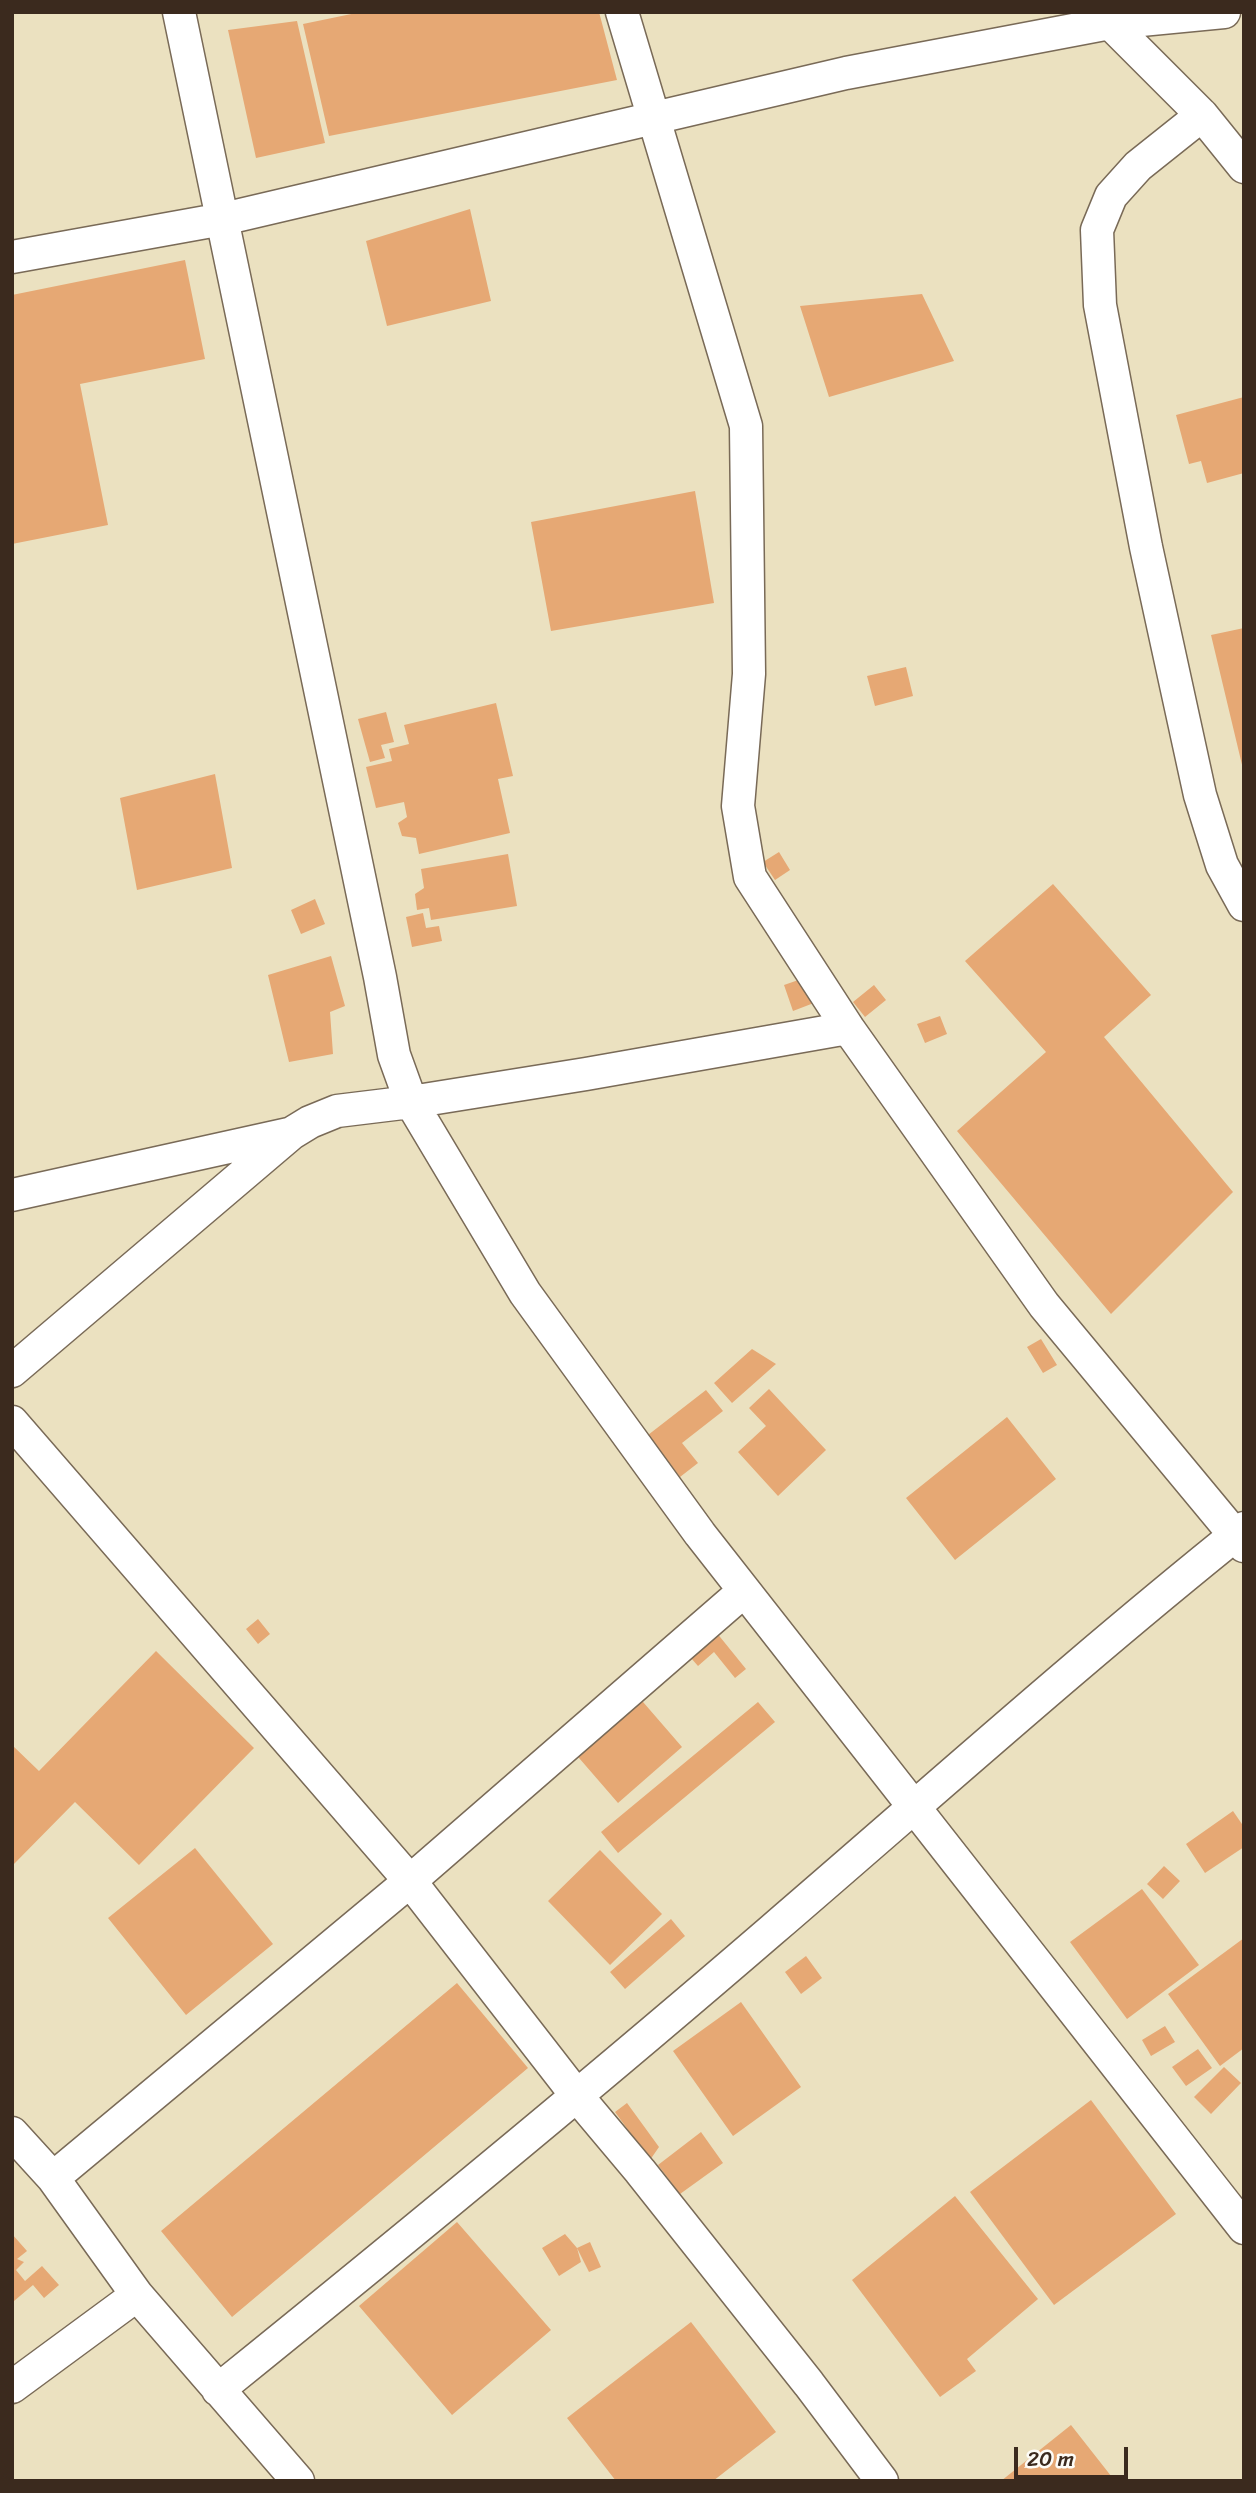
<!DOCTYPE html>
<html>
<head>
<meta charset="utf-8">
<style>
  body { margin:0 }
  #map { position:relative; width:1256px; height:2493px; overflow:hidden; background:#ebe1c0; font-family:Sriracha,sans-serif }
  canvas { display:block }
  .frame { position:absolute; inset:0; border:14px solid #3b2a1e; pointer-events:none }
  .scale { position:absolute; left:1014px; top:2447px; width:114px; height:32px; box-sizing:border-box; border:4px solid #3b2a1e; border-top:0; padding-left:9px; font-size:21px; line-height:24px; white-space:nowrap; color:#3b2a1e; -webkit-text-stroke:5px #fdfcf7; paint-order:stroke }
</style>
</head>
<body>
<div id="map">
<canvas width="1256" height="2493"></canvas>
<div class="frame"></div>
<div class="scale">20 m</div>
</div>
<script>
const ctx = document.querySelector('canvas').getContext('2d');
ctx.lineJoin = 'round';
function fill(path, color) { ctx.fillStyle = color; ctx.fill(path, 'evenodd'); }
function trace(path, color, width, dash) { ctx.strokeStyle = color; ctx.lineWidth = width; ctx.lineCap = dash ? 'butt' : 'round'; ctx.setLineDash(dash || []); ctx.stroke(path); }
const building = new Path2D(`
  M361 12H599L617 80 329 136 303 24Z
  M297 21 325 143 256 158 228 30Z
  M470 209 491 301 387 326 366 241Z
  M185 260 205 359 80 384 108 525 12 544V295Z
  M922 294 954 361 829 397 800 306Z
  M1244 397V473L1207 483 1201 461 1189 464 1176 415Z
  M695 491 714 603 551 631 531 522Z
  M1244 628V768L1243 769 1211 635Z
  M906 667 913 696 875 706 867 676Z
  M496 703 513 776 498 779 510 833 419 854 416 838 402 836 398 823 407 817 404 802 376 808 366 767 392 761 389 749 409 744 404 725Z
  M386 712 394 742 381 745 385 758 370 762 358 719Z
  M215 774 232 868 137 890 120 798Z
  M779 852 790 870 775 880 763 862Z
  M508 854 517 906 431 920 429 908 417 910 415 894 424 888 421 869Z
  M1053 884 1151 995 1104 1037 1233 1192 1111 1314 957 1131 1046 1052 965 961Z
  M315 899 325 924 301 934 291 910Z
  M423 913 426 928 439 926 442 941 412 947 406 917Z
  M331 956 345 1006 330 1012 333 1054 289 1062 268 975Z
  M810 976 819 1001 793 1011 784 985Z
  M874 985 886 1000 865 1017 853 1002Z
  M940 1016 947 1034 925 1043 917 1024Z
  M1041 1339 1057 1365 1043 1373 1027 1347Z
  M752 1349 776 1364 732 1403 714 1383Z
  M769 1389 826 1450 778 1496 738 1452 766 1426 749 1408Z
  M706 1390 723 1411 682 1443 698 1463 680 1477 648 1435Z
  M1007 1417 1056 1479 955 1560 906 1498Z
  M258 1619 270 1634 258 1644 246 1629Z
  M712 1627 746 1669 735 1678 714 1652 698 1666 684 1650Z
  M156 1651 254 1748 139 1865 75 1802 12 1866V1745L39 1771Z
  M637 1695 682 1747 618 1803 573 1751Z
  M758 1702 775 1722 618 1853 601 1832Z
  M1233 1811 1244 1827V1847L1205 1873 1186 1844Z
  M195 1848 273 1944 186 2015 108 1918Z
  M600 1850 662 1914 610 1965 548 1901Z
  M1164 1866 1180 1881 1163 1899 1147 1884Z
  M1142 1889 1199 1965 1127 2019 1070 1942Z
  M671 1919 685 1936 625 1989 610 1972Z
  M1244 1938V2048L1220 2066 1168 1994Z
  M806 1956 822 1978 801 1994 785 1972Z
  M457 1983 528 2068 232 2317 161 2231Z
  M741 2002 801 2087 733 2136 673 2051Z
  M1165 2026 1175 2042 1151 2056 1142 2040Z
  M1198 2049 1212 2068 1186 2086 1172 2067Z
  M1224 2067 1241 2083 1211 2114 1194 2097Z
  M1091 2100 1176 2214 1054 2305 970 2192Z
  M627 2103 659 2147 650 2160 615 2112Z
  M701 2132 723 2163 680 2194 658 2165Z
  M955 2196 1038 2299 967 2359 976 2371 940 2397 852 2280Z
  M457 2222 551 2330 452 2415 359 2306Z
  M12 2234 27 2251 17 2259 24 2262 16 2270 25 2281 42 2266 59 2285 44 2298 33 2285 14 2301 12 2300Z
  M565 2234 577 2248 590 2242 601 2267 589 2272 577 2248 581 2262 559 2276 542 2248Z
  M691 2322 776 2432 713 2481H616L567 2418Z
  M1071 2425 1115 2481H1001Z`);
const street = new Path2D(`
  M179 12 380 977 394 1055 411 1102 525 1293 700 1534 1244 2228
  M622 12 746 426 749 674 738 806 750 877 848 1028 1044 1305 1244 1546
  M1099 12 1202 115 1244 167
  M1202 115 1138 166 1111 196 1097 230 1100 305 1146 547 1200 795 1222 865 1244 905
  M12 257 223 219 846 73 1110 23 1224 12
  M12 1195 288 1134
  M12 1371 292 1133 310 1122 337 1111 411 1102 586 1074 848 1028
  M12 1422 410 1881 577 2096 640 2171 809 2384 882 2481
  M12 2133 53 2178 137 2295 298 2481
  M53 2178 410 1881 744 1591
  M12 2387 137 2295
  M218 2390C405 2239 590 2087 772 1930 929 1795 1083 1657 1244 1528`);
fill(building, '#e6a874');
trace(street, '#796a57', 35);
trace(street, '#fff', 32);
</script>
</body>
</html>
